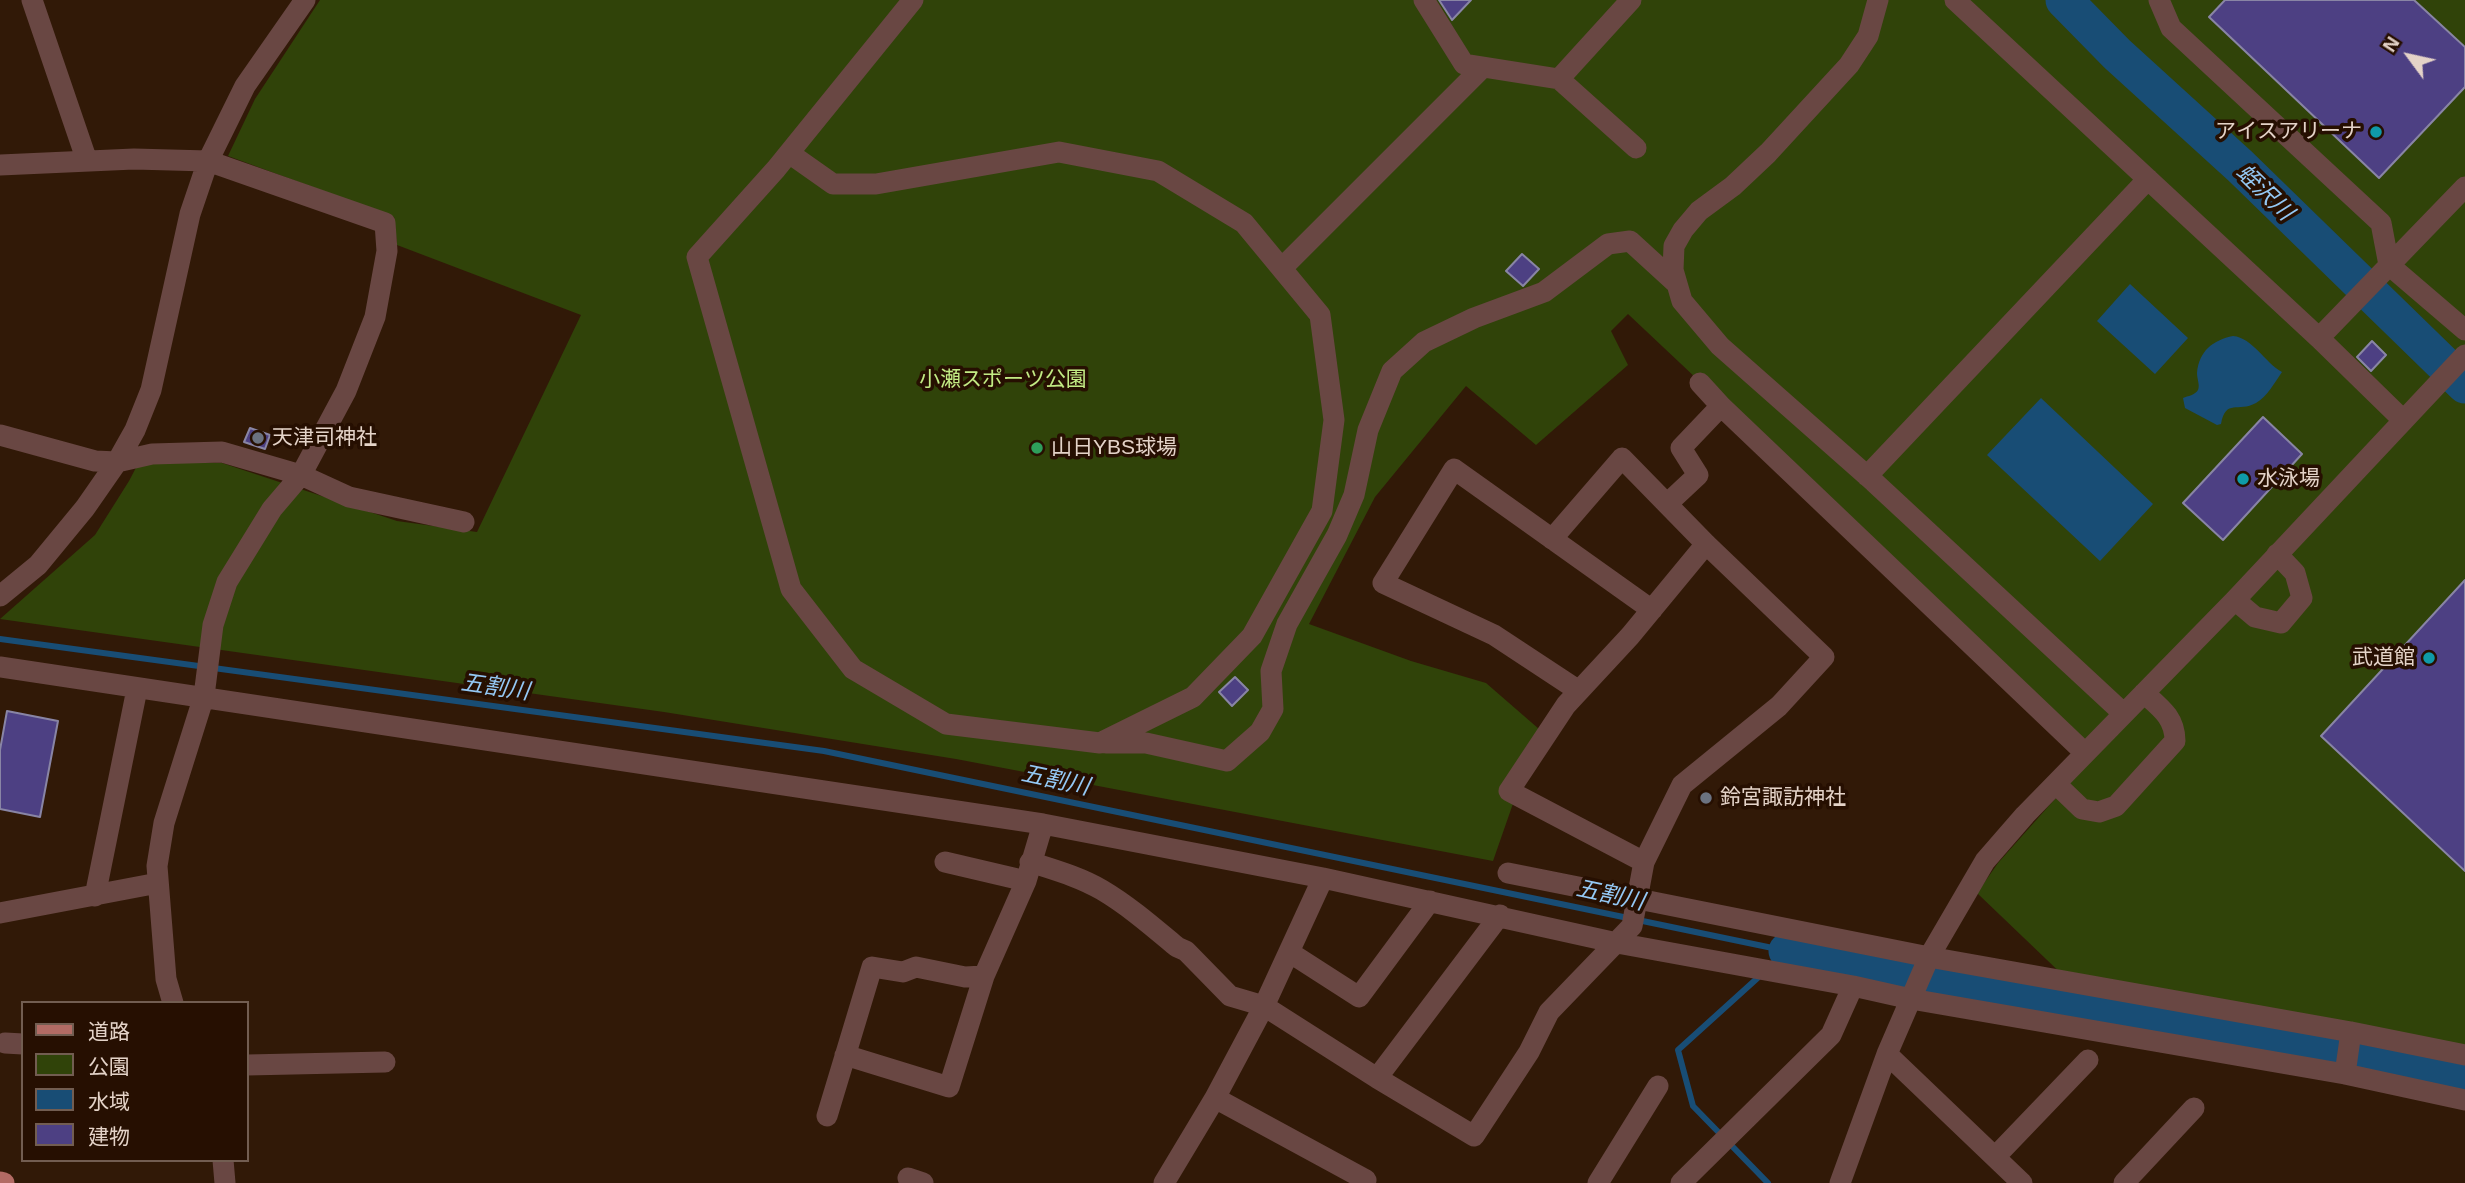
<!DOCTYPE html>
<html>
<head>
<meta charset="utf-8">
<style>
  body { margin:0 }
  #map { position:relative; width:2465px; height:1183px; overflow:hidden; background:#311907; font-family:Helvetica,"Noto Sans JP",sans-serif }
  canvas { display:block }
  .legend { position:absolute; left:21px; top:1001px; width:228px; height:161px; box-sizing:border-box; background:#260f01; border:2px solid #725d51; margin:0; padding:9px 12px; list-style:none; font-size:21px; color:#e4d3c8 }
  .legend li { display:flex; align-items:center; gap:14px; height:35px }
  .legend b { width:35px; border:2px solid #725d51 }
  .north { position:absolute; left:2374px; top:21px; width:70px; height:70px; -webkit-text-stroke:5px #260f01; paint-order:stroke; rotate:303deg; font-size:19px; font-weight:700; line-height:28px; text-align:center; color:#e4d3c8 }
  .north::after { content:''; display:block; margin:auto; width:24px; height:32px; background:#e4d3c8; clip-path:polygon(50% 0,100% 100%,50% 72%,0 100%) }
</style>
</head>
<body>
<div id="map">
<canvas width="2465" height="1183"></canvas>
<ul class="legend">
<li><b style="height:9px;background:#b26b64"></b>道路</li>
<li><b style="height:19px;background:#304309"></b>公園</li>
<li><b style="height:19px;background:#184d75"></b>水域</li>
<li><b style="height:19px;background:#4d4083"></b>建物</li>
</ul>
<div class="north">N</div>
</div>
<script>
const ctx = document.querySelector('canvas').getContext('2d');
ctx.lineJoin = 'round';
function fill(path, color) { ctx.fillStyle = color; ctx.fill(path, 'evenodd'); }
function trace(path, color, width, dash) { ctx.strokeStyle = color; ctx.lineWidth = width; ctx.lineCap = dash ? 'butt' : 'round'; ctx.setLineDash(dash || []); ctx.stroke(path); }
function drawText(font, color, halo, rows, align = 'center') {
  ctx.font = font + ' Helvetica,"Noto Sans JP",sans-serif'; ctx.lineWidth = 7; ctx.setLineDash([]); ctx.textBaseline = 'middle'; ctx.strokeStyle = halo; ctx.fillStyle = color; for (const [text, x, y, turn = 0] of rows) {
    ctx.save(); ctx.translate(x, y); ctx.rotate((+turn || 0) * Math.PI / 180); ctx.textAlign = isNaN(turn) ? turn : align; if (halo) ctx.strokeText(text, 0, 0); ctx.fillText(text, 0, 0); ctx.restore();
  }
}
const green = new Path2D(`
  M320 0H2465V1051L2070 982 1977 893 1998 863 2095 754 1628 314 1611 331 1628 365 1536 445 1466 386 1375 497 1309 624 1411 661 1486 683 1539 729 1493 861 956 759 664 712 0 619 95 535 129 481 140 460 222 463 397 521 477 532 581 315 397 245 394 217 228 156 255 99Z`);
const water = new Path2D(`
  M2130 284 2188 338 2155 374 2097 321Z
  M2233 336C2253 338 2264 362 2282 372 2275 382 2267 397 2256 403 2238 413 2226 398 2221 424L2217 425 2185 408 2183 398C2188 396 2195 395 2198 390 2200 385 2197 379 2197 373 2199 351 2213 340 2233 336Z
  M2041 398 2153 504 2100 561 1987 455Z`);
const stream = new Path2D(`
  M0 639 824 751 1787 951 1770 967
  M1762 974 1678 1050 1693 1106 1768 1183`);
const river = new Path2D(`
  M2064 0 2117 54 2240 166 2465 385
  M1787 951 2465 1080`);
const building = new Path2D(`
  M1439 0H1471L1452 20Z
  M2225 0H2414L2465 47V87L2379 178 2209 17Z
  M1522 254 1539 269 1523 286 1506 271Z
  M2372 341 2386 355 2371 371 2357 357Z
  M2263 417 2302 454 2223 540 2183 503Z
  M250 428 270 435 265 449 244 442Z
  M2465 580V871L2321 736Z
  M1235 677 1248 690 1232 706 1219 692Z
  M7 711 58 721 40 817 0 809V750Z`);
const minor = new Path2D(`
  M32 0 87 161
  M1424 0 1464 64 1559 79 1636 148
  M1878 0 1868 36 1849 65 1768 153 1733 186 1699 211 1683 230 1674 246 1673 270 1682 301 1720 346 1874 482 2123 713
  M1955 0 2319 338 2403 420
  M2159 0 2171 28 2381 223 2389 265 2465 330
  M1559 79 1631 0
  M789 153 833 184H876L1059 152 1158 171 1244 223 1320 315 1334 420 1322 511 1252 636 1193 697 1100 743 946 724 853 669 791 589 697 257 776 169 913 0
  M0 165 134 159 208 161 385 223 387 251 375 317 346 391 301 475 272 509 227 582 213 625 204 696 164 823 157 866 166 979 173 1003
  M1282 268 1483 67
  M2319 338 2465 187
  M1700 383 1721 406 2085 753
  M0 435 95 461 117 462 152 454 222 452 301 475 349 497 464 522
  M1867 476 2148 179
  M1667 504 1698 475 1681 448 1721 406
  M0 596 38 565 85 508 117 462 135 430 151 390 190 214 208 161 245 86 305 0
  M2235 600 2255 617 2281 623 2302 598 2295 573 2277 554
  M0 667 1043 824 1323 878 1617 943 1853 986 1911 999 2345 1074 2465 1100
  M1579 691 1494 635 1383 583 1454 469 1652 610
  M1106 743H1146L1227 761 1260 732 1273 709 1271 671 1287 624 1337 535 1354 495 1368 430 1392 371 1424 342 1474 318 1544 292 1608 244 1630 241 1677 284
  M2056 784 2082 809 2099 812 2116 806 2175 741C2175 718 2161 708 2144 693
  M945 862 1026 881
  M1030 862C1055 870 1080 877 1102 890 1129 906 1153 927 1177 947L1186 951 1230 996 1264 1006 1377 1078 1500 915
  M1644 862 1509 791 1566 705 1630 636 1706 544
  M1508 873 1929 957 2351 1032 2465 1055
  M95 896 137 689
  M0 913 158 883
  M1289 952 1359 997 1430 901
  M5 1043 23 1044
  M1887 1054 2022 1183
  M845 1055 949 1087 984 976 1026 881 1043 824
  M247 1065 385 1062
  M2345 1074 2351 1032
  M1377 1078 1474 1136 1529 1052 1549 1012 1632 926 1644 862 1682 785 1779 706 1824 657 1706 544 1622 458 1552 539
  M1215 1098 1366 1180 1364 1183
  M827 1116 872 967 903 972 916 967 965 977 984 976
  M1995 1157 2088 1060
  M223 1160 225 1183
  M908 1178 923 1183
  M1164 1183 1215 1098 1264 1006 1323 878
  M1598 1183 1658 1086
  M1681 1183 1831 1035 1853 986
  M1840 1183 1887 1054 1929 957 1985 861 2025 815 2235 600 2465 355
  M2124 1183 2194 1108`);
const major = new Path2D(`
  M0 1182 4 1183`);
const markers = [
  [2376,132,7,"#0f9aa8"],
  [258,438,7,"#6b7280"],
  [1037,448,7,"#2e9e5b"],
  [2243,479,7,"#0f9aa8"],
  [2429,658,7,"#0f9aa8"],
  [1706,798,7,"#6b7280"]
];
const poiNames = [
  ["アイスアリーナ",2362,132,"right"],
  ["天津司神社",272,438],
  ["山日YBS球場",1051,448],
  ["水泳場",2257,479],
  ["武道館",2415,658,"right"],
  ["鈴宮諏訪神社",1720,798]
];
const parkNames = [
  ["小瀬スポーツ公園",1003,380]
];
const waterNames = [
  ["蛭沢川",2264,193,44],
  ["五割川",495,688,8],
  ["五割川",1055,781,12],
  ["五割川",1610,896,12]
];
fill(green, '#304309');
fill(water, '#184d75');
trace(stream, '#184d75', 6);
trace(river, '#184d75', 37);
fill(building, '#4d4083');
trace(building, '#8985a5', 2);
trace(minor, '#694743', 21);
trace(major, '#b26b64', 21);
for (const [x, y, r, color] of markers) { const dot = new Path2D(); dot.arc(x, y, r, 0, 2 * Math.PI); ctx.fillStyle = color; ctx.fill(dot); trace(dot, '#260f01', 2.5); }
drawText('21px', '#e4d3c8', '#260f01', poiNames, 'left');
drawText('21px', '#c2eb84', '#260f01', parkNames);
drawText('italic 23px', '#94c8f4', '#260f01', waterNames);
</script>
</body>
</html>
